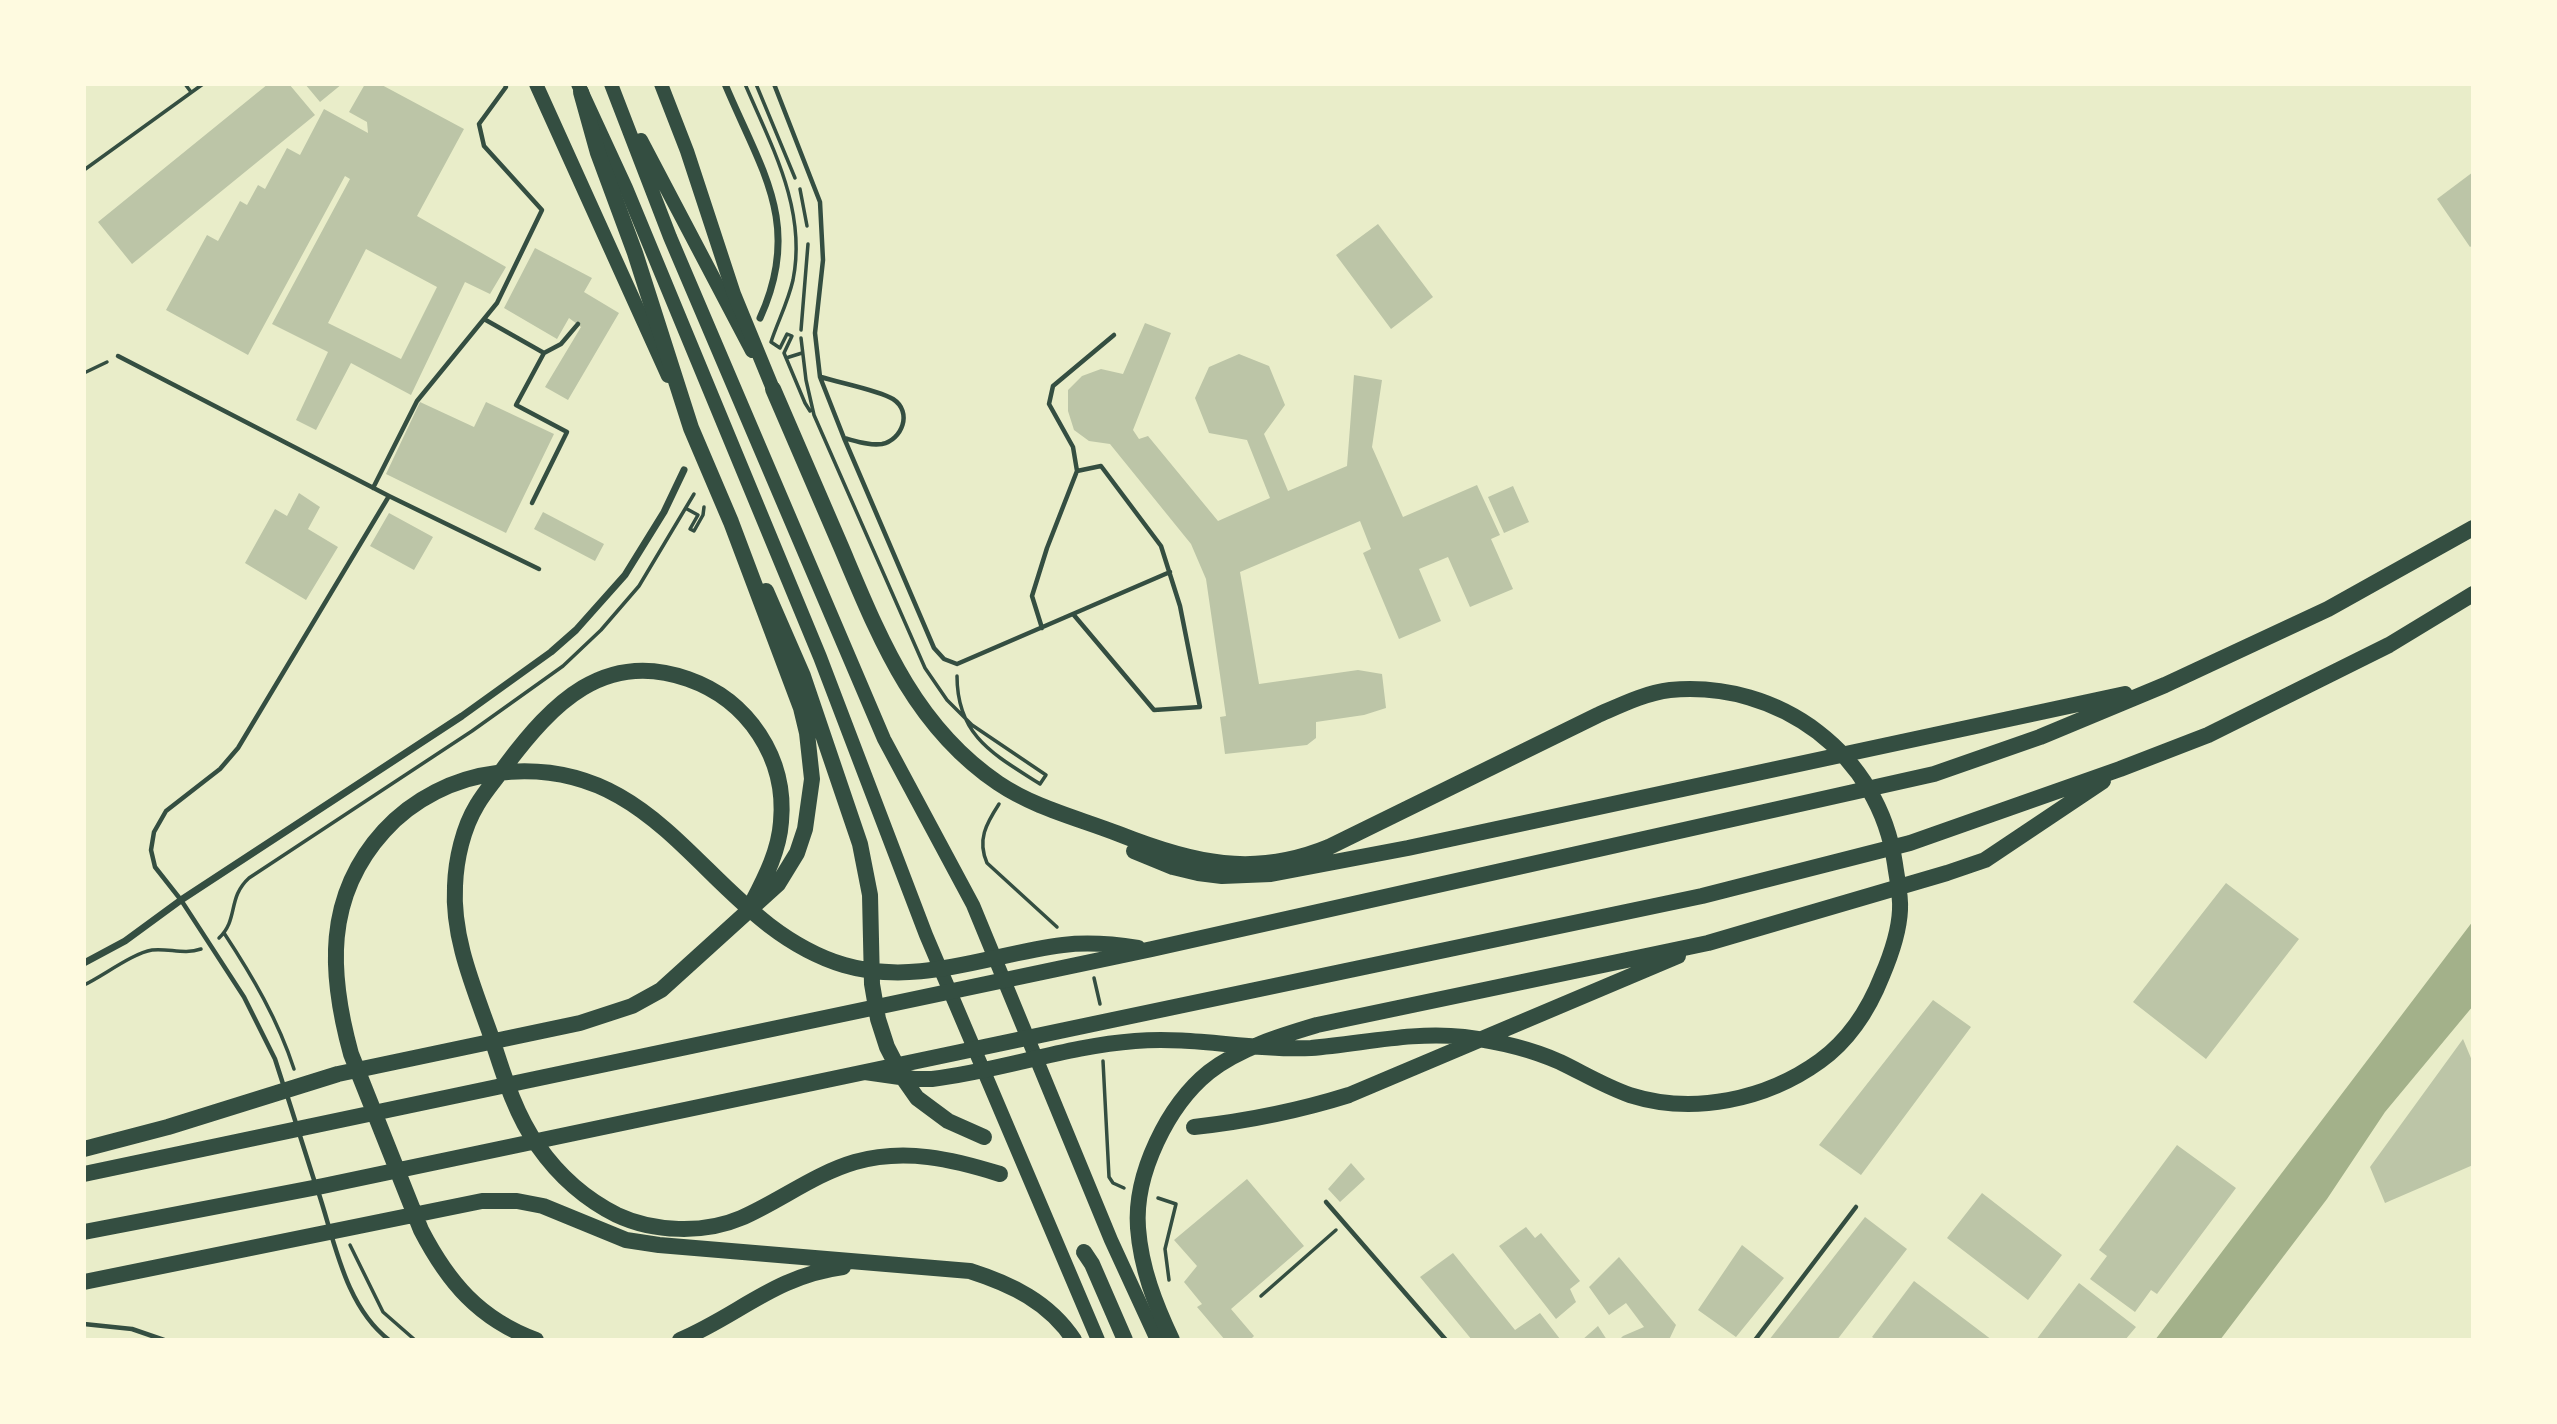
<!DOCTYPE html>
<html>
<head>
<meta charset="utf-8">
<style>
  body { margin:0 }
  #map { position:relative; width:2557px; height:1424px; overflow:hidden; background:#e9edc9; font-family:Roboto,sans-serif }
  canvas { display:block }
  .frame { position:absolute; inset:0; border:86px solid #fefae0; pointer-events:none }
</style>
</head>
<body>
<div id="map">
<canvas width="2557" height="1424"></canvas>
<div class="frame"></div>
</div>
<script>
const ctx = document.querySelector('canvas').getContext('2d');
ctx.lineJoin = 'round';
function fill(path, color) { ctx.fillStyle = color; ctx.fill(path, 'evenodd'); }
function trace(path, color, width, dash) { ctx.strokeStyle = color; ctx.lineWidth = width; ctx.lineCap = dash ? 'butt' : 'round'; ctx.setLineDash(dash || []); ctx.stroke(path); }
const water = new Path2D(`
  M2473 921V1006L2385 1112 2327 1199 2220 1340H2155Z`);
const building = new Path2D(`
  M268 84H289L315 115 132 264 98 222Z
  M305 84H342L320 102Z
  M365 84H380L464 129 417 216 506 267 490 294 465 282 411 395 351 363 316 430 296 420 328 352 272 324 350 179 345 176 248 355 166 310 207 235 218 241 240 201 247 205 258 185 265 189 287 148 300 155 324 109 368 133 367 122 349 112ZM366 249 437 287 401 359 328 323Z
  M2473 172V245L2470 247 2437 199Z
  M1378 224 1433 297 1391 329 1336 255Z
  M535 248 592 278 584 292 619 313 568 400 545 387 581 327 569 318 557 339 504 308Z
  M1145 323 1171 333 1133 430 1139 439 1148 436 1218 521 1270 498 1247 440 1209 433 1195 398 1209 367 1239 354 1269 366 1285 405 1264 434 1288 491 1347 466 1354 375 1382 380 1372 447 1403 517 1477 485 1500 535 1491 539 1513 589 1470 607 1448 557 1419 569 1441 621 1399 639 1363 553 1371 549 1360 521 1240 572 1259 684 1358 670 1382 674 1386 708 1364 715 1316 722V738L1307 745 1225 754 1220 717 1226 716 1206 579 1191 544 1110 444 1089 441 1074 430 1068 411V390L1082 376 1101 369 1123 374Z
  M420 402 474 427 486 402 554 434 506 533 386 474Z
  M1513 486 1529 522 1504 533 1488 497Z
  M299 493 320 507 308 529 338 547 306 600 245 563 275 509 287 516Z
  M543 512 604 544 595 561 534 529Z
  M389 513 433 537 414 570 370 546Z
  M2226 883 2299 939 2206 1059 2133 1002Z
  M1933 1000 1971 1027 1861 1175 1819 1145Z
  M2463 1039 2473 1063V1165L2385 1203 2370 1167Z
  M2177 1145 2236 1188 2157 1294 2151 1290 2135 1312 2090 1279 2107 1256 2099 1250Z
  M1351 1163 1365 1179 1340 1202 1328 1189Z
  M1247 1179 1304 1246 1231 1309 1254 1336 1250 1340H1225L1197 1307 1202 1304 1184 1282 1197 1266 1174 1240Z
  M1982 1193 2062 1255 2028 1300 1947 1238Z
  M1865 1217 1907 1249 1837 1340H1769Z
  M1526 1227 1535 1238 1541 1233 1580 1281 1570 1289 1576 1302 1556 1319 1499 1246Z
  M1742 1245 1784 1278 1736 1337 1698 1310Z
  M1453 1253 1515 1330 1540 1313 1560 1339 1472 1340 1420 1277Z
  M1619 1257 1676 1325 1669 1340H1619L1623 1336 1644 1327 1626 1303 1609 1315 1589 1287Z
  M1914 1281 1992 1340H1877L1872 1337Z
  M2079 1283 2136 1327 2125 1340H2036Z
  M1598 1326 1607 1340H1582Z`);
const path = new Path2D(`
  M185 84 191 92
  M745 84C772 147 807 210 793 280 788 302 778 321 771 342L780 348 787 334 792 336 784 353 805 403 810 411
  M756 84 795 178
  M84 170 203 84
  M800 189 807 226
  M801 330 808 244
  M801 338 806 380 814 415 925 668 947 700 972 725 1046 775 1040 784C995 755 957 737 957 676
  M786 358 802 353
  M84 373 107 362
  M687 509 698 515 690 529 694 531 703 515 704 507
  M999 804C986 824 977 840 987 863L1057 927
  M224 933C253 977 278 1020 294 1069
  M219 938C239 919 227 898 249 878L472 731 563 666 601 630 639 586 694 494
  M1094 978 1100 1004
  M84 985C103 976 133 953 152 950 169 948 184 955 201 949
  M1103 1061 1109 1177 1113 1183 1124 1188
  M1158 1198 1176 1204 1165 1249 1169 1280
  M350 1245 383 1312 415 1340
  M1261 1296 1336 1230`);
const service = new Path2D(`
  M774 84 820 202 823 260 815 333 820 377 844 438 934 648 944 659 957 664 1170 572
  M484 319 544 353 561 344 578 324
  M118 356 389 496 539 569
  M821 377C840 383 878 390 893 399 913 412 902 440 882 444 870 446 856 441 844 438
  M1077 471 1073 447 1049 404 1053 386 1114 335
  M373 488 417 401 497 303 542 210 484 146 479 124 506 87 505 84
  M532 503 567 432 516 405 544 353
  M1042 628 1032 596 1047 548 1077 471 1101 466 1161 546 1180 606 1200 707 1154 710 1073 614
  M284 1087 275 1059 244 997 181 900 155 867 151 850 154 832 166 811 220 769 238 748 389 496
  M287 1095 315 1183
  M318 1191C335 1242 345 1306 389 1340
  M1326 1202 1446 1340
  M84 1324 132 1329 164 1340
  M1755 1340 1856 1207`);
const minor = new Path2D(`
  M725 84C761 170 803 224 760 318
  M84 963 125 941 181 900 462 716 551 652 576 630 625 575 664 512 684 470`);
const primary = new Path2D(`
  M578 84 626 188 820 657 926 935 1098 1340
  M611 84 670 237 884 739 973 905 1111 1240 1157 1340
  M641 140 752 351`);
const trunk = new Path2D(`
  M536 84 668 376
  M661 84 687 151 734 294 773 389`);
const motorway = new Path2D(`
  M773 389C796 442 819 496 842 549 880 639 914 726 998 783 1035 808 1078 818 1119 834 1192 863 1254 878 1329 847L1598 715C1621 705 1645 693 1670 690 1780 680 1879 754 1895 864 1897 879 1901 895 1900 910 1899 933 1891 955 1882 976 1869 1009 1849 1040 1820 1061 1766 1100 1693 1115 1630 1095 1606 1087 1583 1073 1560 1062 1531 1049 1496 1041 1464 1037 1413 1031 1362 1044 1311 1048 1252 1051 1194 1036 1135 1041 1067 1046 1000 1071 932 1079H914L865 1072
  M766 591 803 676 860 844 870 895 872 984 878 1019 887 1047 903 1078 917 1098 948 1121 984 1137
  M1134 851 1173 867 1198 873 1222 876 1271 874 1408 848 2125 694
  M753 901C766 876 779 850 781 822 787 758 748 700 688 679 604 649 552 704 506 765 497 778 485 791 477 805 463 828 456 859 455 886 452 938 474 988 491 1036 503 1073 515 1114 538 1146 559 1176 585 1199 617 1215 653 1232 704 1234 741 1218 780 1201 814 1174 855 1162 905 1148 952 1159 1000 1174
  M1194 1127C1248 1121 1298 1111 1349 1095L1678 956
  M84 1149 168 1127 338 1074 580 1023 632 1006 661 990 778 884 797 853 805 829 812 779 807 733 801 708 731 522 691 428 635 253 598 153 581 92
  M84 1174 1152 949 1934 774 2040 737 2165 685 2328 609 2473 528
  M84 1232 323 1186 1702 896 1910 843 2120 769 2208 735 2389 645 2473 594
  M1084 1252 1092 1264 1125 1340
  M84 1282 482 1201H517L543 1206 626 1240 659 1245 970 1271C1011 1284 1049 1302 1074 1340
  M536 1340C479 1319 448 1282 421 1230L351 1054C329 974 324 897 384 831 413 799 455 778 497 773 668 752 706 923 844 965 918 987 990 954 1063 945 1088 942 1113 944 1138 948
  M680 1340C739 1315 775 1276 843 1267
  M1172 1340C1155 1304 1141 1268 1138 1228 1134 1174 1168 1105 1209 1072 1240 1048 1280 1036 1317 1025L1708 943 1947 873 1985 860 2103 781`);
fill(water, '#a3b18a');
fill(building, '#bcc5a7');
trace(path, '#344e41', 3.5);
trace(service, '#344e41', 4.5);
trace(minor, '#344e41', 7);
trace(primary, '#344e41', 14);
trace(trunk, '#344e41', 14);
trace(motorway, '#344e41', 16);
</script>
</body>
</html>
